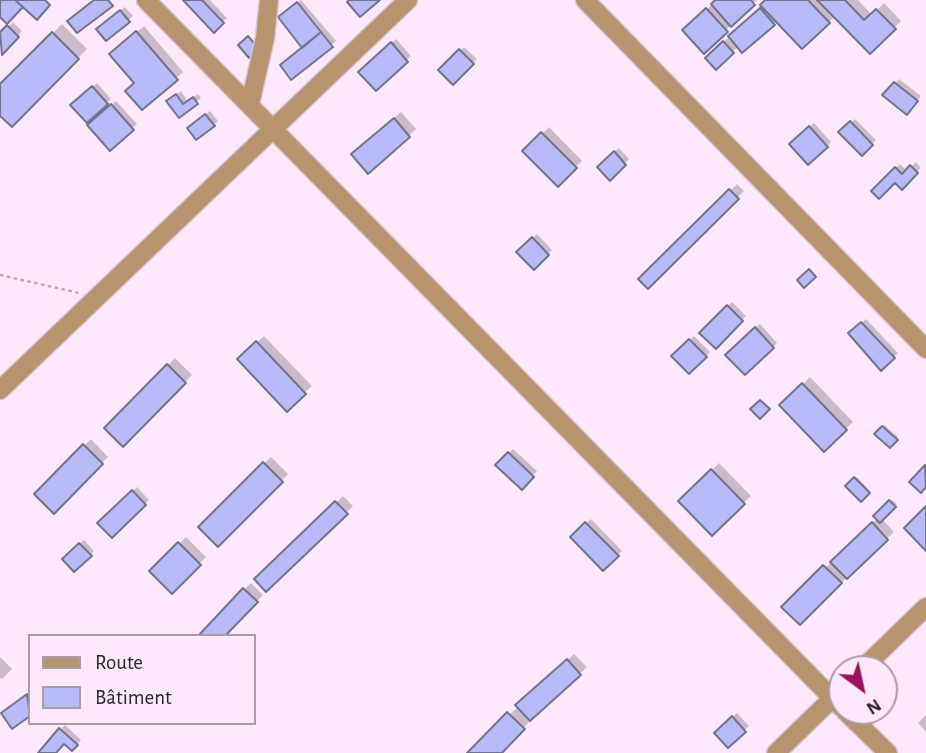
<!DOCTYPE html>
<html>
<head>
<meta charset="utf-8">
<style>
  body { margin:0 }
  #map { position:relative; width:926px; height:753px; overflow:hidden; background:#fee9fc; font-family:"Alegreya Sans",sans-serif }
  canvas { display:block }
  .legend { position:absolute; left:28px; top:634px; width:228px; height:91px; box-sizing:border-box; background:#fee9fc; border:2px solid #aa9ba8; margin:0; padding:9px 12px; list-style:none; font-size:21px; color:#2c252b }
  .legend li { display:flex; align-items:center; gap:14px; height:35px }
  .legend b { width:35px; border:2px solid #aa9ba8 }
  .north { position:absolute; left:828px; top:655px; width:70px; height:70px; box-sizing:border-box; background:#fee9fc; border:2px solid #aa9ba8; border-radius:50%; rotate:147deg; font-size:19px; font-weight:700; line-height:28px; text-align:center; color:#2c252b }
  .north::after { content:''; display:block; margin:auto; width:24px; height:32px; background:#9e115d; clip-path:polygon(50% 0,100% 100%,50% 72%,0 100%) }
</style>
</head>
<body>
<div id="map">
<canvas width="926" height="753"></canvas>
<ul class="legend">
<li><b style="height:9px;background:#b7946e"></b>Route</li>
<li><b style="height:19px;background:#b8baf9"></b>Bâtiment</li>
</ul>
<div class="north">N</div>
</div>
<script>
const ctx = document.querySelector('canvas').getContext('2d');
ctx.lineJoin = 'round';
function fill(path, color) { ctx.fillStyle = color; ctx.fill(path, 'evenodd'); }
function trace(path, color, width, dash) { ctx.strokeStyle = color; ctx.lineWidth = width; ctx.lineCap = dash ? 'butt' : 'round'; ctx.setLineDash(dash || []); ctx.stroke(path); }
const shadow = new Path2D(`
  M185 0H210L227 18 214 30Z
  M301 0 336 41 292 78 304 47 284 13Z
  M717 0H757L704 51 684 30Z
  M767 0H858L872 15 884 3 901 21 870 52 835 16 802 47 777 21 743 51 739 46 716 68 707 58Z
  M125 7 133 16 106 39 103 25Z
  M13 22 22 31 2 52 0 35Z
  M62 24 87 49 11 125 0 113V87Z
  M144 26 183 72 142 108 136 82 118 48Z
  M396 39 411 56 376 89 361 72Z
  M464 47 477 59 453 83 440 70Z
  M899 79 921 96 911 109 885 95Z
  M97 83 111 99 87 121 73 105Z
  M181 91 188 102 198 94 201 98 179 116 173 97Z
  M116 101 137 124 110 148 90 125Z
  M210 111 218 121 213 125 193 124Z
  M401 112 416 129 368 172 360 148Z
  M855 119 876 140 862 154 841 132Z
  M814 123 831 142 808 163 791 144Z
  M549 127 582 161 558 184 525 151Z
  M619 148 629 159 610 178 599 167Z
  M916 162 921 168 902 187 895 180 873 191 900 164 907 171Z
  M737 184 744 191 648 287 640 279Z
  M537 234 552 250 534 267 519 252Z
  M732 302 746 316 716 347 701 333Z
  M866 319 898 353 882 368 851 333Z
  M760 324 777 343 745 373 728 355Z
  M264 336 312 386 287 409 240 359Z
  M694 336 710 352 689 372 674 356Z
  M175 358 192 375 123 445 106 428Z
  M810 377 853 422 824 449 782 405Z
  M884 425 898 437 890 446 877 434Z
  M91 439 108 457 54 511 36 494Z
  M513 449 537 471 522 487 498 465Z
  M271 457 288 474 218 545 200 527Z
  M719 463 751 496 712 533 681 501Z
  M857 477 870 491 861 500 847 486Z
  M137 487 149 500 112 536 100 523Z
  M343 496 353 506 266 590 256 579Z
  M892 500 897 504 882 519 894 532 800 623 784 607 878 518 876 516Z
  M591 519 622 551 603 569 572 537Z
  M186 537 206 557 172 591 152 571Z
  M84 540 94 551 74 570 64 559Z
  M251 583 263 595 223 636 200 635Z
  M574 654 587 667 528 720 530 721 500 753H469Z
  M0 657 12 669 2 679 0 678Z
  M30 693V713L12 726 7 709Z
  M737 713 749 726 728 746 716 733Z
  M926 715V732L918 723Z
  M65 725 81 740 72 749 65 742 54 753H40Z`);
const building = new Path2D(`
  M0 0H15L23 7 7 24 0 17Z
  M15 0H45L50 5 37 20Z
  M94 0H108L113 6 77 33 67 21Z
  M183 0H202L224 23 214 33Z
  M349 0H380L360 17 347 2Z
  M715 0H751L755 5 731 27 711 4Z
  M765 0H808L830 23 802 49 760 5Z
  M817 0H845L864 20 876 9 896 29 870 54Z
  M297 2 321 32 302 48 278 17Z
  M706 8 728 32 704 54 682 30Z
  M760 8 775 25 742 53 728 36Z
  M120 10 130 22 106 41 96 29Z
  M7 25 19 37 2 55 0 32Z
  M136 31 178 80 142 110 125 91 134 83 109 54Z
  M52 32 79 59 12 127 0 116V84Z
  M321 32 333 47 291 80 280 65Z
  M248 36 259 49 249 58 238 45Z
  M723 41 734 53 716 70 705 58Z
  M391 42 408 62 376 91 358 72Z
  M459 49 474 64 453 85 438 70Z
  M894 82 918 101 907 115 882 95Z
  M92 86 108 104 87 123 70 105Z
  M176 94 183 104 193 97 198 104 179 118 166 101Z
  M111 104 134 130 110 151 87 125Z
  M205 114 215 126 196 140 187 128Z
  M394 118 410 137 368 174 351 154Z
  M850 121 873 145 862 156 838 132Z
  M809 126 828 147 808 165 789 144Z
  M541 132 577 168 558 187 522 151Z
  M614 151 626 165 610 181 597 167Z
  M910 165 918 173 902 190 895 183 879 199 871 191 895 167 902 174Z
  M729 189 739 199 648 289 638 279Z
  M532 237 549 255 534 270 516 252Z
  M809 269 816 277 804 288 797 280Z
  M727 305 743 321 716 349 699 333Z
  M861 322 895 358 881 371 848 333Z
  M755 327 774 348 745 375 725 355Z
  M689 339 707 357 689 374 671 356Z
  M256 341 306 394 287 412 237 359Z
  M167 364 186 383 123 447 104 428Z
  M802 383 847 430 824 452 779 405Z
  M760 400 770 409 760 419 750 409Z
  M882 426 898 440 890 448 874 434Z
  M83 444 103 464 54 514 34 494Z
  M508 452 534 477 522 490 495 465Z
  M263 462 283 482 218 547 198 527Z
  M925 465 926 487 921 493 909 482Z
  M711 469 745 504 712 536 678 501Z
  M854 477 870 493 861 502 845 486Z
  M132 490 146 505 112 538 97 523Z
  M889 500 896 507 880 523 873 516Z
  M335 501 348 514 266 592 254 579Z
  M926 506V551L904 528Z
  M585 522 619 556 603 571 570 537Z
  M872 522 888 540 847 579 830 562Z
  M178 542 201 565 172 594 149 571Z
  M79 543 92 556 74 572 62 559Z
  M823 565 842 583 800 625 781 607Z
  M243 588 258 602 225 636H198Z
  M567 659 581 675 530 721 515 705Z
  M27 694 30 716 12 729 1 713Z
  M507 712 525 729 502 753H467Z
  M732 716 746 732 728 748 714 733Z
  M59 728 78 745 72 751 64 744 56 753H38Z`);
const path = new Path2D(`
  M0 275 79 293`);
const minor = new Path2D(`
  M146 0 842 708
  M585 0 926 349
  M250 104 265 38 269 0
  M0 390 408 0
  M862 669 926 607
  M845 711 888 753
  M776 753 842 689`);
fill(shadow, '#0003');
fill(building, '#b8baf9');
trace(building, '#727489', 2);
trace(minor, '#d8c6d6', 21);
trace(path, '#bbabb9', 2.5, [3.5, 3.5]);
trace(minor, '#b7946e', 18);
</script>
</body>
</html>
